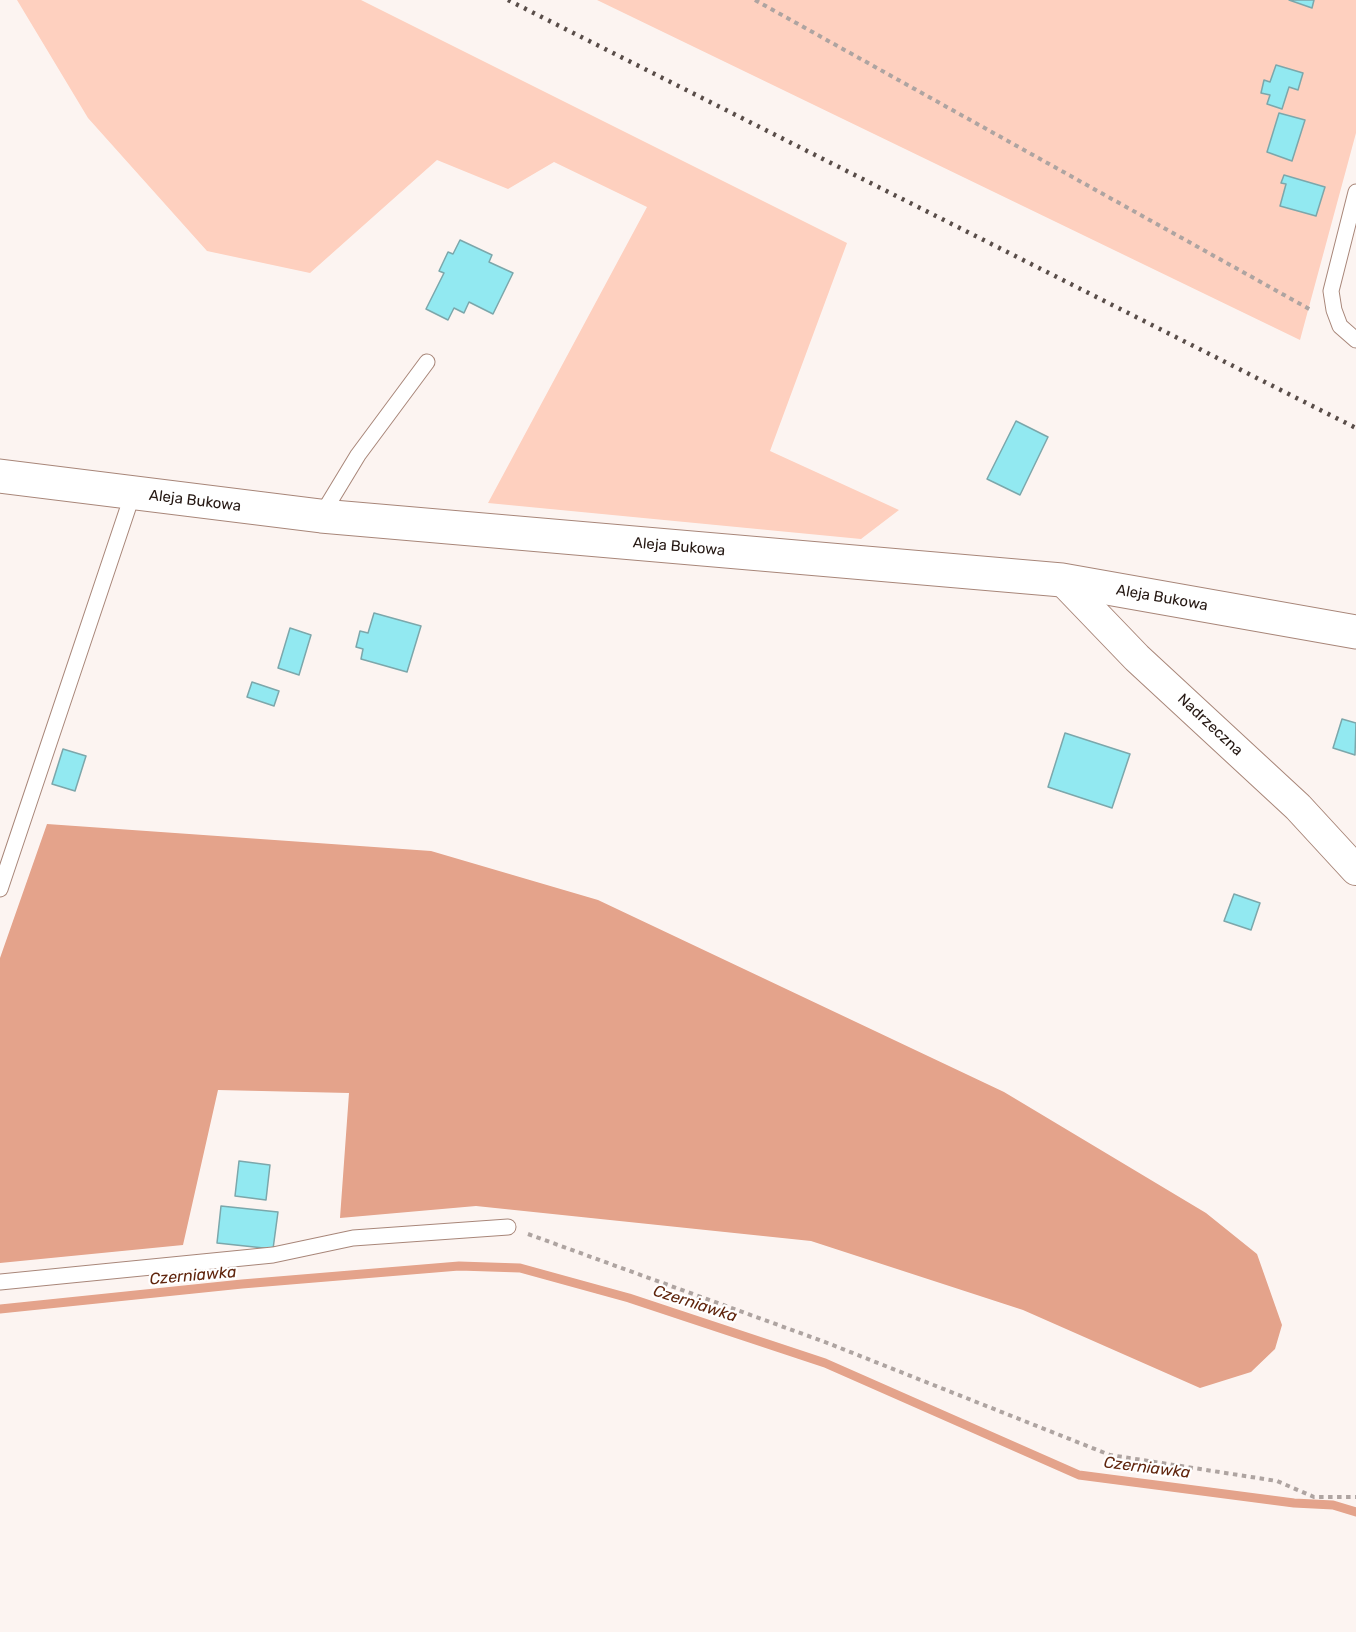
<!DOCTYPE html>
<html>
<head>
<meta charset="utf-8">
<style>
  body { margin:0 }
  canvas { display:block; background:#fcf4f1 }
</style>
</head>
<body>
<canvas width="1356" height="1632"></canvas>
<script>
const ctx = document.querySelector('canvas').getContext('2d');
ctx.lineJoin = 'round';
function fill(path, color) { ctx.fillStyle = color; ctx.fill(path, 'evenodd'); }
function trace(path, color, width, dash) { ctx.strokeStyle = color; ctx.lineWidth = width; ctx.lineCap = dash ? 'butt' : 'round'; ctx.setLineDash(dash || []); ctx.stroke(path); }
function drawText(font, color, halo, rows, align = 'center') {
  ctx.font = font + ' Rubik,sans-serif'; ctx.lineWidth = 4.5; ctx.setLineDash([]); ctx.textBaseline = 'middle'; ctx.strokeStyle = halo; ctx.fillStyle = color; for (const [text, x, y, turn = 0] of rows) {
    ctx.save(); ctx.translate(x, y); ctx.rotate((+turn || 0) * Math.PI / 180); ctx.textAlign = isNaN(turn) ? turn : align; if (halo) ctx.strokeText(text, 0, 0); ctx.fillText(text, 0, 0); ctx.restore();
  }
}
const green = new Path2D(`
  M17 0H361L847 243 770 451 899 510 861 539 488 503 647 207 554 162 508 189 437 160 310 273 207 251 88 118Z
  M597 0H1356V133L1300 340Z`);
const water = new Path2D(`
  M47 824 431 851 598 900 1004 1092 1206 1213 1257 1254 1282 1325 1275 1349 1251 1372 1200 1388 1023 1310 811 1241 476 1206 340 1218 349 1093 218 1090 183 1245 0 1263V958Z`);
const stream = new Path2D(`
  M0 1309 242 1284 459 1266 520 1268 629 1298 825 1363 1079 1475 1294 1503 1333 1505 1356 1512`);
const building = new Path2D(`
  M1289 0H1314L1312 8Z
  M1276 65 1303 73 1298 90 1289 87 1282 109 1267 104 1270 95 1261 93 1264 80 1270 82Z
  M1279 113 1305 120 1292 161 1267 152Z
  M1284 175 1325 187 1316 216 1280 206 1286 184 1281 183Z
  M460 240 492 255 489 262 513 273 493 314 469 302 464 313 454 308 448 320 426 309 444 273 439 271 448 252 453 254Z
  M1016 421 1048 437 1020 495 987 479Z
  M374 613 421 626 407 672 361 659 363 649 356 647 360 631 368 633Z
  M290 628 311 635 299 675 278 668Z
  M252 682 279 691 274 706 247 697Z
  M1342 719 1356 723 1355 755 1333 748Z
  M1065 733 1130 754 1112 808 1048 787Z
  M63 749 86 756 75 791 52 784Z
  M1234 894 1260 903 1251 930 1224 921Z
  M239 1161 270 1165 266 1200 235 1196Z
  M221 1206 278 1212 273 1249 217 1243Z`);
const path = new Path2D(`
  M755 0 1311 310
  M528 1234 825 1342 1110 1455 1277 1481 1314 1497H1356`);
const lane = new Path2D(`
  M1356 192 1331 291 1334 310 1340 326 1356 340
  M321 516 358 455 427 362
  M0 889 133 493
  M0 1282 273 1255 353 1238 508 1227`);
const street = new Path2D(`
  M1062 580 1137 658 1298 807 1356 870`);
const secondary = new Path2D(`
  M0 476 321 516 1062 580 1356 632`);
const rail = new Path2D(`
  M508 0 1356 428`);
const streetNames = [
  ["Aleja Bukowa",195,501,7],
  ["Aleja Bukowa",679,547,5],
  ["Aleja Bukowa",1162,598,10],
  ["Nadrzeczna",1210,725,43]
];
const waterNames = [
  ["Czerniawka",193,1276,-5],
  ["Czerniawka",695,1304,18],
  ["Czerniawka",1147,1468,7]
];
fill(green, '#fed0bf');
fill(water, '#e4a38b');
trace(stream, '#e4a38b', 9);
fill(building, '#92e9f1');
trace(building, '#7ca7ab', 1.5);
trace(lane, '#a88679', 17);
trace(street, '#a88679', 32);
trace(secondary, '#a88679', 35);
trace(path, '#aea4a1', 4, [4.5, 4.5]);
trace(lane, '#fff', 15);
trace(street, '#fff', 30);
trace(secondary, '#fff', 33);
trace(rail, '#594d49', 4.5, [3, 6]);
drawText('15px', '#251813', '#fff', streetNames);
drawText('italic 16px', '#60250d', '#fff', waterNames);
</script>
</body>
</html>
